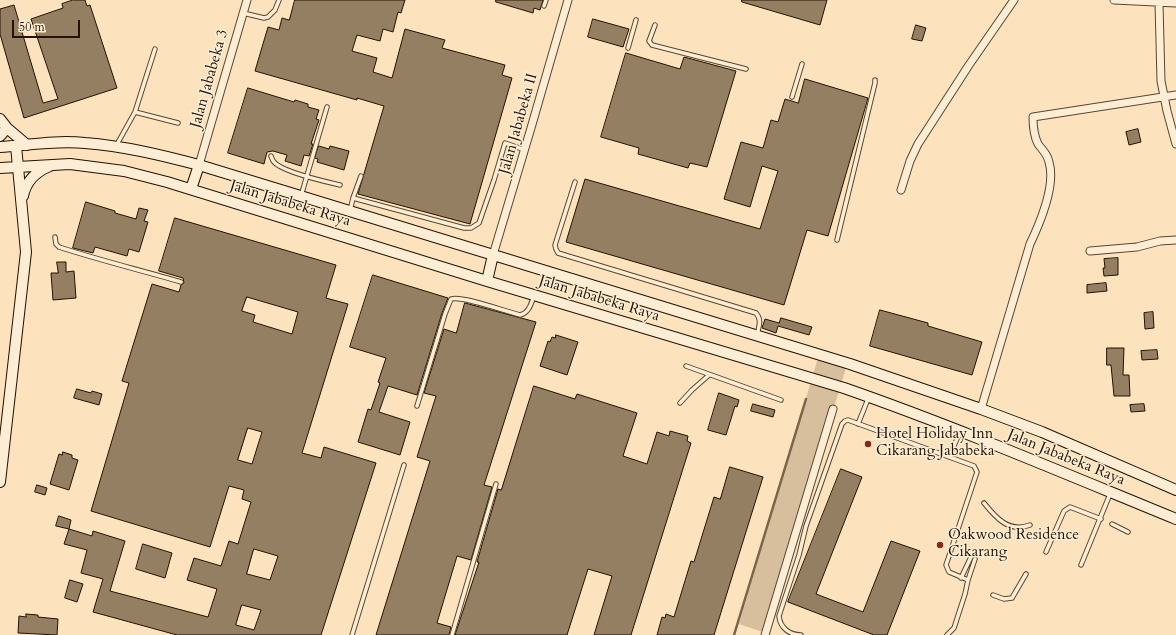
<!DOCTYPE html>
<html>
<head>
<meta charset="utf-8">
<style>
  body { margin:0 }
  #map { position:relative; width:1176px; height:635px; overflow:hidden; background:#fce3bd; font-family:Cardo,serif }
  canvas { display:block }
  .scale { position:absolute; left:12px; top:20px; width:68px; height:18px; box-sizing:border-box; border:2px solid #241200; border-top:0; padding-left:5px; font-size:12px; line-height:14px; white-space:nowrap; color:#241200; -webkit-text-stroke:3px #fdedd4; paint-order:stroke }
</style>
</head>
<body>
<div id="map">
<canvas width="1176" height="635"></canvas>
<div class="scale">50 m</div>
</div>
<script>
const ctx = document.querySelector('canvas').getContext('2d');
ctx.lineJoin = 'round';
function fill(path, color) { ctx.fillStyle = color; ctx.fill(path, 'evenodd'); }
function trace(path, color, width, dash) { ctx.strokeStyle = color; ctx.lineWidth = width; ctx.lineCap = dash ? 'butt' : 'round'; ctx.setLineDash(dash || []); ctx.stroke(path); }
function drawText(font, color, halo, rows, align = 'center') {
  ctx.font = font + ' Cardo,serif'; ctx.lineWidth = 3; ctx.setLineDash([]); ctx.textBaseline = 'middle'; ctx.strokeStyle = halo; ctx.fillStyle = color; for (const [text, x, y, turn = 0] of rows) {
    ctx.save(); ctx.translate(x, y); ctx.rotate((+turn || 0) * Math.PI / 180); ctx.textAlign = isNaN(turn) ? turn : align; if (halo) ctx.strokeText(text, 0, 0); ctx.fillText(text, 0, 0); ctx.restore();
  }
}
const green = new Path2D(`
  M820 351 849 358 766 633 739 624Z`);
const stream = new Path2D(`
  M734 635 806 399`);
const building = new Path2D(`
  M73 0H85L87 6 90 5 117 88 24 118 0 34V9L14 5 43 103 58 99 31 19 63 8 62 4Z
  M295 0H405L401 13 398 12 393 32 383 29 380 41 357 35 352 51 377 58 373 72 392 78 405 29 445 40 442 48 505 65 502 75 512 78 470 224 358 194 384 106 357 98V100L255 71 268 27 279 30 282 18 289 20Z
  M496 0H543L540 10 534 8 533 13 496 2Z
  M742 0H827L820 25 742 2Z
  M593 19 629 29 623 47 588 37Z
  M916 25 926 28 922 41 912 39Z
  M626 53 680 69 684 57 736 71 707 167 690 163 688 168 638 154 639 148 601 137Z
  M805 79 868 98 828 236 807 230 784 305 566 242 585 179 760 229 778 171 762 166 750 207 724 199 741 142 763 148 771 120 778 122 785 99 798 103Z
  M248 88 294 102 295 100 308 104V107L319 110 316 119 319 120 311 144H313L309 156 304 155 301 166 285 161 287 155 273 151 267 152 264 164 228 153Z
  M1138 129 1141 142 1129 145 1126 132Z
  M319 146 329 149 330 146 349 151 344 170 317 162 318 159 315 158Z
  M86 202 115 211V213L136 219 139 208 148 210 144 221 148 222 139 252 129 249 127 256 95 247 93 253 73 248Z
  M175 218 336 265 326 298 348 304 302 453 321 458 324 447 376 463 321 635H177L93 612 103 579 81 573 87 550 64 544 69 529 92 536 93 531 125 541 110 591 208 617 217 589 187 580 194 558 221 566 229 541 238 544 251 502 242 499 244 490 229 486 210 547 91 511 129 383 122 381 152 284 179 292 181 285 184 283 183 278 159 271ZM247 297 298 312 292 334 253 322 255 315 242 311ZM248 428 262 432 252 464 238 460ZM254 549 278 556 270 580 247 574ZM242 605 261 610 254 630 236 625Z
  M1118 258V275L1104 276 1103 268H1105L1104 259Z
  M57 262H66V272L74 271 76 298 53 300 51 273H58Z
  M373 275 448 298 442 313 417 395 388 386 379 412 410 422 400 455 358 442 368 409 371 410 380 383 378 382 386 358 350 347Z
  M1106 283 1107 291 1087 293V285Z
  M465 303 536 322 484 485 492 487 471 560 457 556 437 623 451 627 449 635H376L430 461 417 457 436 396 424 393 444 329 456 333Z
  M880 310 928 323V326L982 342 972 375 870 346Z
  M1153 312 1154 328 1145 329 1144 313Z
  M781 318 812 327 809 335 778 326 776 333 762 328 765 319 779 323Z
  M556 335 578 342 567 375 540 366 548 341 550 342 552 337 555 338Z
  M1107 348H1124L1123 375H1129L1130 396H1114L1111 365H1107Z
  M1157 350 1158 359 1142 360 1141 351Z
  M534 386 575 399 577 394 637 413 623 456 647 464 657 432 669 436 670 431 688 436 687 441 691 443 631 635H594L612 576 588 569 567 635H455L479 562H477L498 489 501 490Z
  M77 389 91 393 92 391 102 394 99 405 74 398Z
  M719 393 739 400 737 407 735 406 726 435 708 430Z
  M753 404 775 410 773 417 751 411Z
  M1144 404 1145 411 1131 412 1130 405Z
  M63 452 72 455V458L78 460 69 490 50 484 59 454 62 455Z
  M730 467 763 477 714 635H657L662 617 665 618 666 614 674 617 691 561 694 562 714 497 720 499Z
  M841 469 862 477 816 594 863 612 891 541 920 551 887 635H874L788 602Z
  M37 485 47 488 45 495 35 492Z
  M59 516 71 520 69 529 56 526Z
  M143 544 172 553 165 578 136 569Z
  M70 580 83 584 77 602 65 598Z
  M26 614 38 615V617L58 619 57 635 18 633 19 616 26 617Z`);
const lane = new Path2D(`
  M544 6 546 0
  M243 13 264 18 268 17 275 10 279 0
  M655 25 649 41 652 45 746 69
  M628 48 636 20
  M792 97 802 64
  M135 112 178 123
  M116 146 135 112 155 49
  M271 156C272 158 272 160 274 162 282 172 327 182 340 185
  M575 182 555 245 556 249 558 253 756 313C762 320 759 326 757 335
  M301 196 327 107
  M353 198 361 176
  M350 211 353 198 464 228H471L479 223 494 180 505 143 525 150
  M55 237 56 244 59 247C99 260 140 270 181 282
  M837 240 875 83V80
  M686 366 781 400
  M680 403 692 390 709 375
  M417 406 445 314 451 299C461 295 507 312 520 315 529 313 531 304 534 296
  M858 424 868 399
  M949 457 960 432
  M984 503C996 518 1009 533 1030 525
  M1112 524 1128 532
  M1046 552 1064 511 1070 507 1101 519
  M1081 565 1110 494
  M961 578 971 557
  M968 580 975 559
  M993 595 1004 599 1012 598 1026 574
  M352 635 404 465
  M452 635 496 484
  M801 635C790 635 780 628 779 616L799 555 806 526 842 424 845 421 848 420 974 466 977 472 946 565 949 572 968 580 965 594 954 628 947 635`);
const street = new Path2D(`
  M1114 0 1176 3
  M1159 3 1161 81 1167 111 1176 144
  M199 165 247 0
  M901 190 910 161 918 144 969 65 1014 0
  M1090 251 1137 247 1160 241 1176 240
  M493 255 531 128 568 0
  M981 409 1030 244C1040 223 1056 185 1049 162 1047 153 1043 151 1038 144 1034 136 1033 126 1033 117L1176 95
  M765 635 833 409`);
const secondary = new Path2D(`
  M0 119 7 128 27 145
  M0 136 7 128
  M0 147C28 145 57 140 85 143 124 146 161 155 199 165L850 364 981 409 1042 432 1176 490
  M0 168 70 164 124 171 167 182 487 281 844 388C956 427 1066 474 1176 519
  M191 189 199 165
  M23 196C26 181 37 171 50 166
  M487 281 493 255
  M0 482 26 252 16 146`);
const markers = [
  [868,444,4,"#8f2418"],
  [940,545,4,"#8f2418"]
];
const streetNames = [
  ["Jalan Jababeka 3",210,79,-74],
  ["Jalan Jababeka II",519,124,-74],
  ["Jalan Jababeka Raya",290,204,17],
  ["Jalan Jababeka Raya",599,299,17],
  ["Jalan Jababeka Raya",1066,458,22]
];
const poiNames = [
  ["Hotel Holiday Inn",876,435],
  ["Cikarang Jababeka",876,452],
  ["Oakwood Residence",948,536],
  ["Cikarang",948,553]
];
fill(green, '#d7bf9d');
trace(stream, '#7a654b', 2.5);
fill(building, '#947f62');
trace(building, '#241200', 1);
trace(lane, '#5a462f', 5.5);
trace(street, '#5a462f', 9);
trace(secondary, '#241200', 12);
trace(lane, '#fdedd4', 3.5);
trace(street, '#fdedd4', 7);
trace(secondary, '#fdedd4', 10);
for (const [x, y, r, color] of markers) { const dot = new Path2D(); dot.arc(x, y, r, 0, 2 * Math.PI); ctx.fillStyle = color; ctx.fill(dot); trace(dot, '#fdedd4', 1.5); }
drawText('15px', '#241200', '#fdedd4', streetNames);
drawText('15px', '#241200', '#fdedd4', poiNames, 'left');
</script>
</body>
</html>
